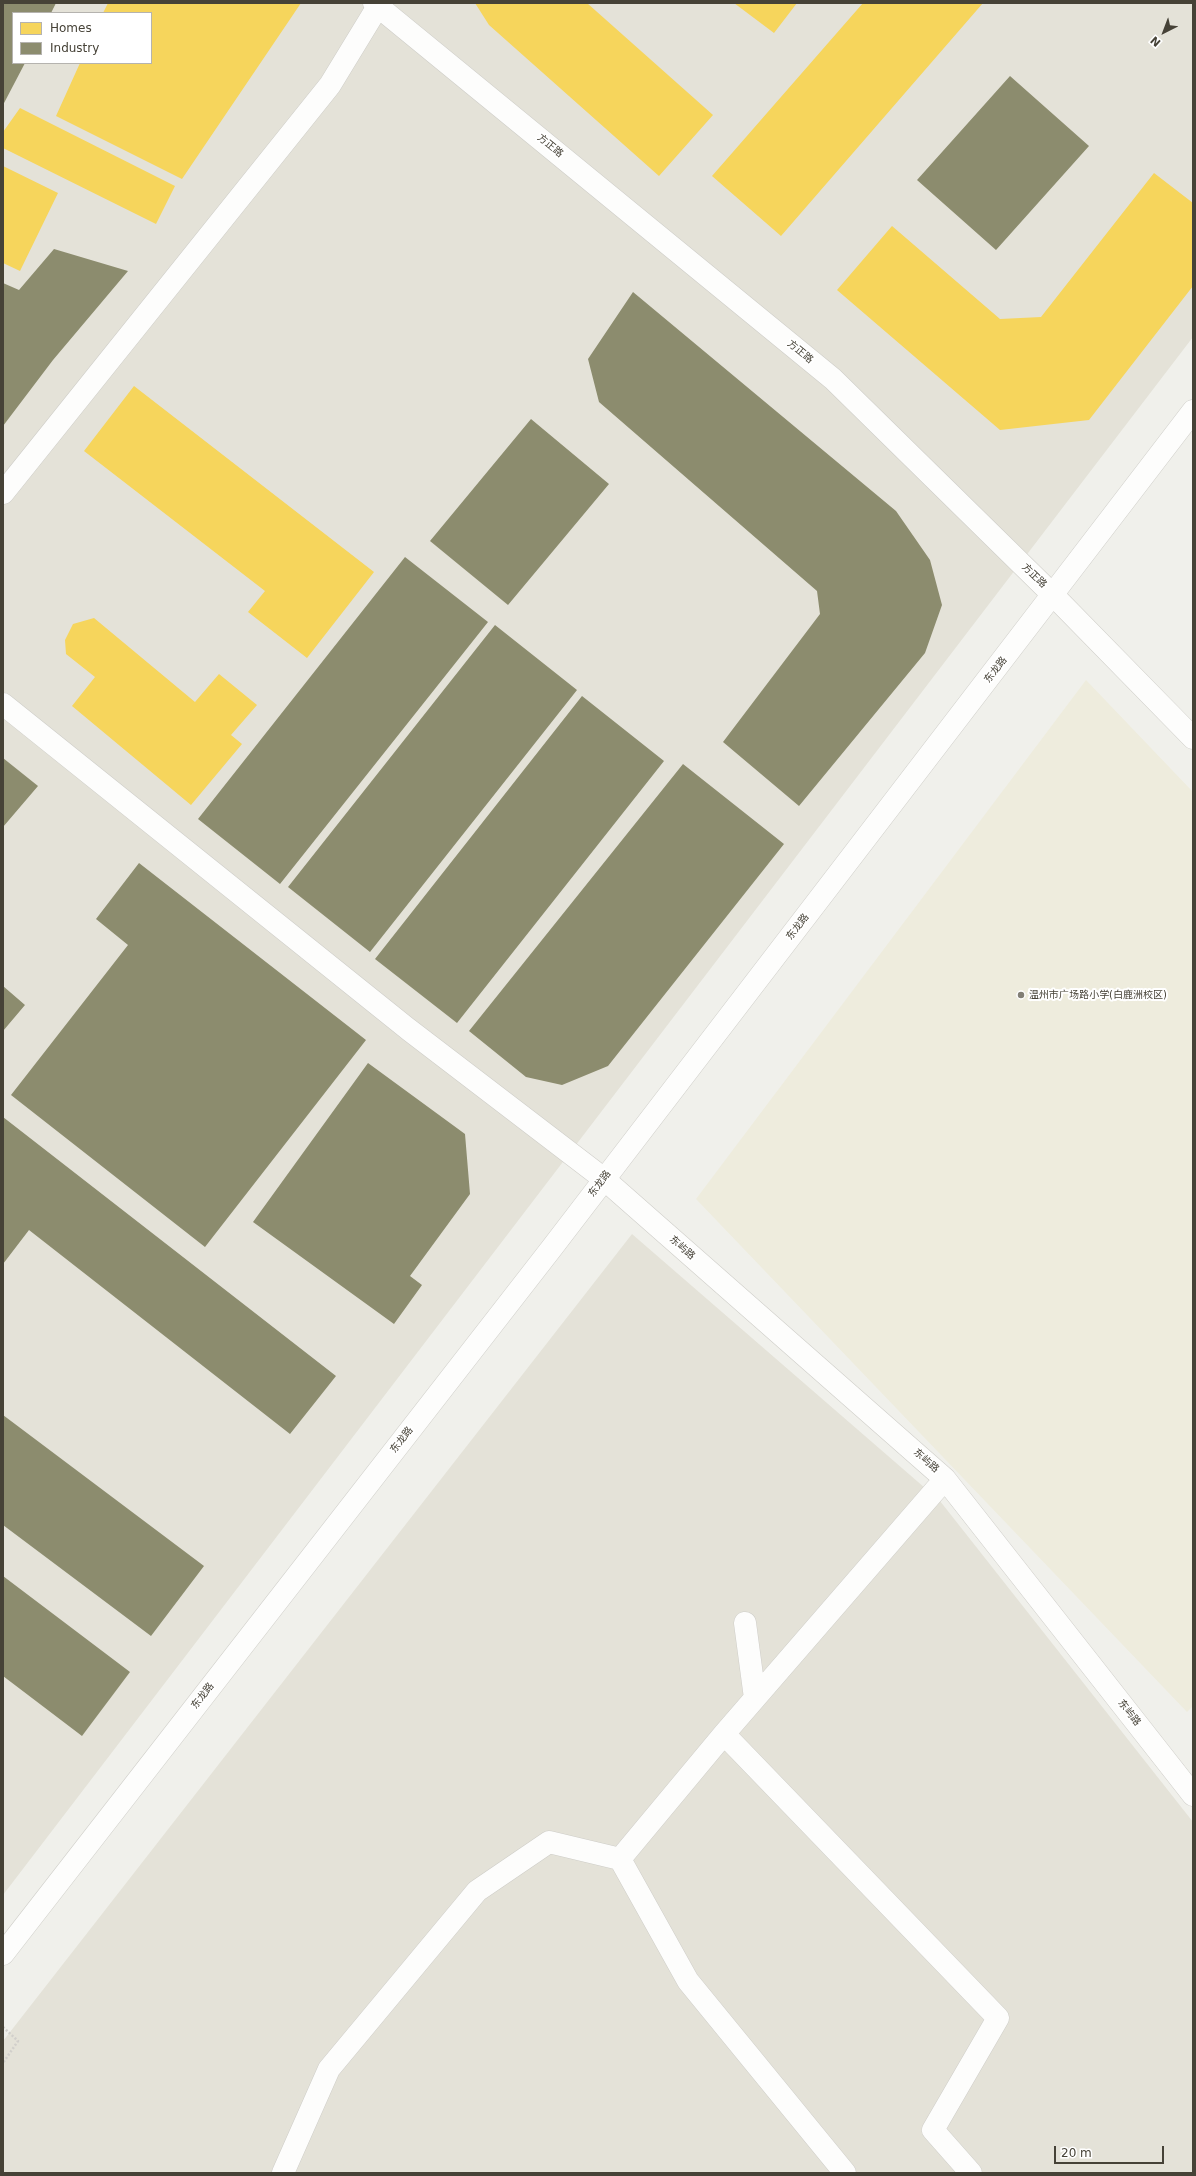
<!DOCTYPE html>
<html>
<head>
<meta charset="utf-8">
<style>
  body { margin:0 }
  #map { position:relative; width:1196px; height:2176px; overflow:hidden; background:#f0f0eb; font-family:"DejaVu Sans",sans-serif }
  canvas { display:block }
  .frame { position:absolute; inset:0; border:4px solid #464237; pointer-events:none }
  .legend { position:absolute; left:12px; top:12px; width:140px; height:52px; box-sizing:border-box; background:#fff; border:1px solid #b5b3af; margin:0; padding:5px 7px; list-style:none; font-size:12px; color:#464237 }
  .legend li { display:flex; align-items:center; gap:8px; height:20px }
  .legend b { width:20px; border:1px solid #b5b3af }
  .north { position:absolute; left:1144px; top:12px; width:40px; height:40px; -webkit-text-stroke:3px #fff; paint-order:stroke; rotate:222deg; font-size:11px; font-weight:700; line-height:16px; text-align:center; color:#464237 }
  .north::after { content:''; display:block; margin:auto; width:14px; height:18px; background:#464237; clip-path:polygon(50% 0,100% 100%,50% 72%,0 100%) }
  .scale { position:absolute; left:1054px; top:2146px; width:110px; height:18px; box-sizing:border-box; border:2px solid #464237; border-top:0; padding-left:5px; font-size:12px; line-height:14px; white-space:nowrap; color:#464237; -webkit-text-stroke:3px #fff; paint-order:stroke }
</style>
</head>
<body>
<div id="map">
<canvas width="1196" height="2176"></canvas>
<div class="frame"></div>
<ul class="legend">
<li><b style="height:11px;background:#f6d55c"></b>Homes</li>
<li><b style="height:11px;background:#8c8c6e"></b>Industry</li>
</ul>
<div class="north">N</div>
<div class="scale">20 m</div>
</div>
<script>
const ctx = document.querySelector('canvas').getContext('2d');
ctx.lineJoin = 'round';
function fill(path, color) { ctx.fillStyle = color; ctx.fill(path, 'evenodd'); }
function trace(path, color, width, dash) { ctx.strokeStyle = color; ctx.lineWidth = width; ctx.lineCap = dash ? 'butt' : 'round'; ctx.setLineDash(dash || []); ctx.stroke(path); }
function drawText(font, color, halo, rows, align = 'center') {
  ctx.font = font + ' "DejaVu Sans","Noto Sans SC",sans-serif'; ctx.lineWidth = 4; ctx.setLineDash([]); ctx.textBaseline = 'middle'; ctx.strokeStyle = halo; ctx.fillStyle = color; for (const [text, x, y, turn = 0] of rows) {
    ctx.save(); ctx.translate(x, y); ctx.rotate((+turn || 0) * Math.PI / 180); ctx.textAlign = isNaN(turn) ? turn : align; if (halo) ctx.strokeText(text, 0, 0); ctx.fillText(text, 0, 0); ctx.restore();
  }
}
const residential = new Path2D(`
  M3 3H1193V337L3 1895ZM13 13H151V63H13Z
  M632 1234 940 1501 1193 1822V2173H3V2041Z`);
const education = new Path2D(`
  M1086 680 1193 792V1706L1187 1712 696 1199Z`);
const homes = new Path2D(`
  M108 3H301L182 179 56 116 80 63H151V13H103Z
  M475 3H587L713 115 659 176 489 25Z
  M734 3H797L774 33Z
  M863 3H983L781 236 712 176Z
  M20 108 175 186 156 224 3 148V132Z
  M3 166 58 193 20 271 3 263Z
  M1154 173 1193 203V286L1089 420 1000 430 837 290 892 226 1000 319 1041 317Z
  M134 386 374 572 307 658 248 612 265 591 84 451Z
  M94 618 195 702 219 674 257 705 231 735 242 744 191 805 72 706 95 677 66 654 65 640 73 624Z`);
const industry = new Path2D(`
  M3 3H56L51 13H13V63H25L3 105Z
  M1010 76 1089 146 996 250 917 180Z
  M54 249 128 271 53 360 3 426V283L19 290Z
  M633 292 896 511 930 560 942 605 925 653 799 806 723 742 820 614 817 591 599 402 588 359Z
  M531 419 609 484 508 605 430 541Z
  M405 557 488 622 280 884 198 819Z
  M495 625 577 690 370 952 288 887Z
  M582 696 664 761 457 1023 375 959Z
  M3 758 38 786 3 827Z
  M683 764 784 844 608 1066 562 1085 526 1077 469 1031Z
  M139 863 366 1040 205 1247 11 1095 128 945 96 919Z
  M3 986 25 1005 3 1031Z
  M368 1063 465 1134 470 1194 410 1276 422 1285 394 1324 253 1222Z
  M3 1117 336 1376 290 1434 29 1230 3 1264Z
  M3 1415 204 1566 151 1636 3 1525Z
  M3 1576 130 1672 82 1736 3 1676Z`);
const path = new Path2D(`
  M3 2027 18 2041 3 2063`);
const minor = new Path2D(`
  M374 3 833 379 1053 595 1193 738
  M3 493 330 85 380 3
  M3 704 408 1029 604 1179 945 1479 1193 1795
  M745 1623 755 1698
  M724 1734 998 2018 933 2130 971 2173
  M620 1859 688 1981 845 2173
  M3 1954 551 1249 1193 411
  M283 2173 329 2069 477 1891 549 1842 620 1859 724 1734 945 1479`);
const markers = [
  [1021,995,4,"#827f76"]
];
const streetNames = [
  ["方正路",550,146,39],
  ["方正路",800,352,39],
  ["方正路",1034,576,44],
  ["东龙路",996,670,-52],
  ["东龙路",798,927,-52],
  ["东龙路",600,1184,-53],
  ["东屿路",682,1248,41],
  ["东龙路",402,1440,-52],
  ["东屿路",926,1461,41],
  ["东龙路",203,1696,-52],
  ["东屿路",1129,1713,52]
];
const poiNames = [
  ["温州市广场路小学(白鹿洲校区)",1029,995]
];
fill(residential, '#e4e2d8');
fill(education, '#eeecdd');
fill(homes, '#f6d55c');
fill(industry, '#8c8c6e');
trace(minor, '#cecdc8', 23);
trace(path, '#d1cfcb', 2.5, [2, 2]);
trace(minor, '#fdfdfc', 22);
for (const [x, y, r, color] of markers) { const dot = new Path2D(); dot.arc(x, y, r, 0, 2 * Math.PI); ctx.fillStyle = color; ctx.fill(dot); trace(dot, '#fff', 1.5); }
drawText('10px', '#464237', '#fff', streetNames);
drawText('10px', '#464237', '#fff', poiNames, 'left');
</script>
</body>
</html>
